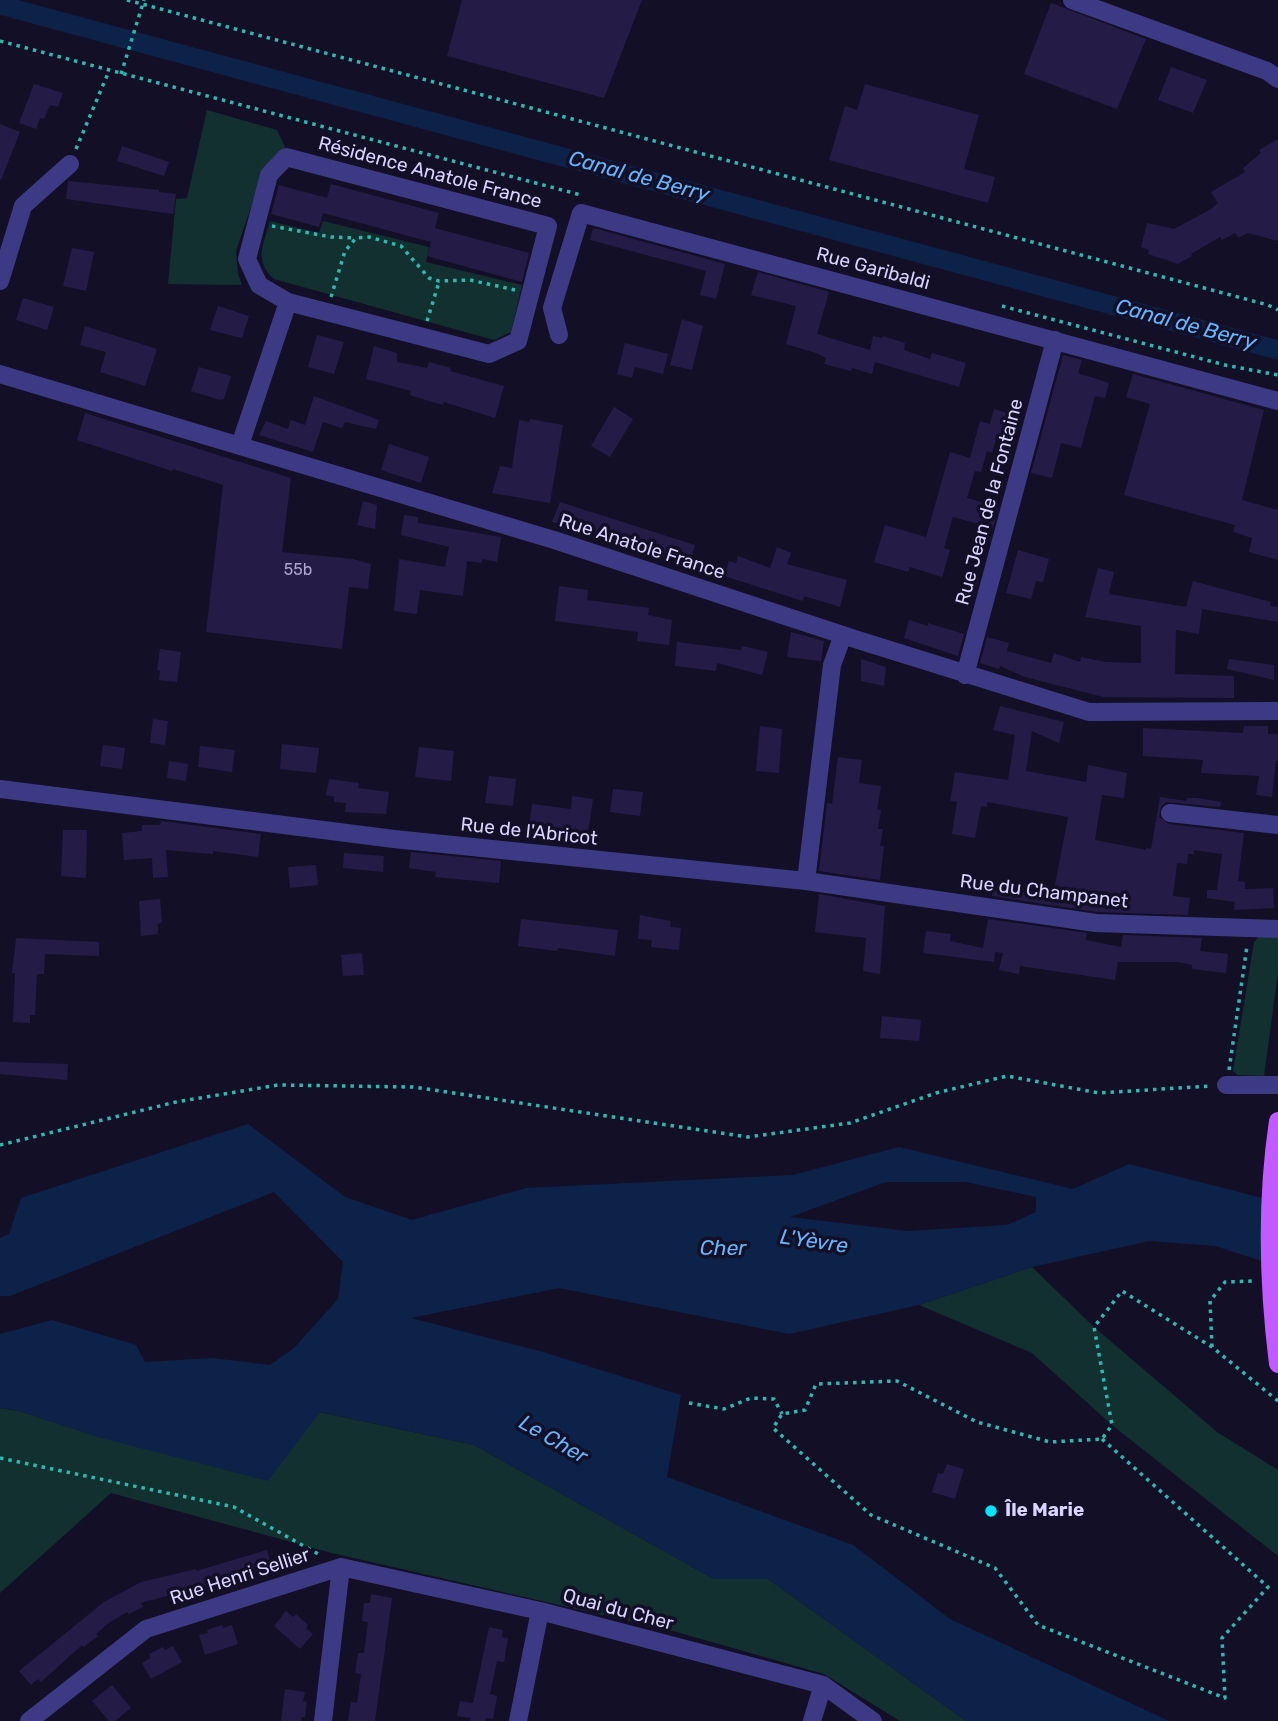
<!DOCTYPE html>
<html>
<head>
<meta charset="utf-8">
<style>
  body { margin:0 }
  canvas { display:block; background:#130f26 }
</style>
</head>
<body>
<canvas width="1278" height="1721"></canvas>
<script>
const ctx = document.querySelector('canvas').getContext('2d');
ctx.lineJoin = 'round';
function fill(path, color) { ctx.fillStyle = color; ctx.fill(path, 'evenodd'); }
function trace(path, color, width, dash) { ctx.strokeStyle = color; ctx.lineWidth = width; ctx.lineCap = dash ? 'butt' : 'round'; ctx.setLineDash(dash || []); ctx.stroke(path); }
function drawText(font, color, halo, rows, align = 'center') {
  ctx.font = font + ' Rubik,sans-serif'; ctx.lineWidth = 7; ctx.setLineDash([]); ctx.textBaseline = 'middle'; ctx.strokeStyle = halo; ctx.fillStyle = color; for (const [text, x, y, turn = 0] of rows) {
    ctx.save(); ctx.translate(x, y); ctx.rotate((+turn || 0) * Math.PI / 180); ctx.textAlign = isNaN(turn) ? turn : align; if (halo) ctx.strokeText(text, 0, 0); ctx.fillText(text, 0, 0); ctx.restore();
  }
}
const green = new Path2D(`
  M207 110 277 130 285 147 264 169 236 251 238 274 242 285 168 284 176 199 187 198Z
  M270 221 319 233 323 221 429 247 426 262 522 285 511 332 494 340 274 279C253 260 264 244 270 221Z
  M1259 936 1278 938V973L1264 1076 1238 1075 1233 1071 1254 942Z
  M1032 1267 1094 1327 1217 1432 1278 1470V1556L1112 1425 1032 1353 919 1305Z
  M0 1408 19 1411 99 1437 319 1412 474 1445 714 1579H768L966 1721H900L824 1674 673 1631 332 1553 111 1493 0 1593Z`);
const water = new Path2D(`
  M248 1124 345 1197 412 1220 526 1188 793 1175 899 1147 1073 1189 1129 1164 1278 1202V1266L1215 1246 1149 1241 1032 1267 919 1305 789 1334 559 1288 411 1318 543 1352 681 1395 667 1477 853 1545 950 1619 1169 1721H966L768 1579H714L474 1445 320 1412 268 1481 98 1437 19 1411 0 1408V1334L52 1320 136 1345 145 1362 213 1358 270 1365 294 1348 338 1299 343 1262 274 1192 10 1296H0V1238L9 1234 21 1198ZM886 1182H966L1036 1197V1212L1007 1225 908 1231 790 1217Z`);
const canal = new Path2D(`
  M0 5 1278 350`);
const building = new Path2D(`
  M462 0H642L604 98 447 56Z
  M1051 3 1146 39 1117 109 1024 74Z
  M1171 67 1207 80 1193 113 1158 100Z
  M34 84 63 93 58 107 50 105 44 119 40 118 36 129 19 123Z
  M865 84 979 115 964 169 995 177 988 203 829 160 845 106 857 110Z
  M0 124 20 132 1 180H0Z
  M1278 139V241L1248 233 1238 238 1235 233 1222 240 1220 237 1191 254 1192 256 1178 264 1148 254 1149 250 1141 247 1147 223 1174 229 1211 209 1218 203 1211 192 1245 172 1243 168 1261 153 1259 150Z
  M122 146 169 162 164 176 117 161Z
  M68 181 159 190V192L176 194 173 214 66 199Z
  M331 184 439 213 435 228 529 253 522 282 427 256 431 242 323 213 319 227 271 214 279 185 327 198Z
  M593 228 725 264 716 299 700 295 706 271 590 240Z
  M72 248 94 252 86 291 63 286Z
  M758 272 829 292 817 334 870 350 873 336 882 338 883 336 905 343 904 350 930 359 932 353 966 363 959 387 875 362 872 374 852 368 851 371 824 364 826 358 816 353 786 344 796 306 751 295Z
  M23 298 54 307 47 330 16 320Z
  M218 306 249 316 242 338 210 330Z
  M682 319 703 326 692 370 670 365Z
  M85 326 157 349 145 386 100 372 106 352 80 345Z
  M317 335 344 342 334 374 308 367Z
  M625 343 668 354 663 374 635 367 632 378 617 374Z
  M374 346 397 353V362L427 368 429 362 451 368 450 371 504 386 495 418 444 402 443 405 419 398 410 395 411 391 366 379Z
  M1063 355 1082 360 1078 373 1109 383 1105 398 1095 396 1081 448 1061 443 1052 478 1031 473Z
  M199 367 231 376 224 399 220 400 191 391Z
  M1133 374 1264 410 1242 500 1278 510V560L1249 552 1252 538 1233 532 1235 525 1124 495 1150 404 1126 397Z
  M314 396 379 420 376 429 345 422 342 428 323 422 313 452 259 435 266 421 288 429 291 420 305 425Z
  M614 407 633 419 610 457 591 446Z
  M994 409 1007 413 1003 430 1000 440 996 439 992 453 987 451 981 472 975 471 967 498 998 507 993 528 953 517 944 548 950 550 942 577 910 567 908 572 874 562 885 525 926 537 950 452 970 458 980 421 990 424Z
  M85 413 291 478 282 552 353 559 371 564 368 589 349 587 342 649 206 632 223 485 173 469 172 471 77 440Z
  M530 419 563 425 550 503 492 493 500 466 512 468 519 420 529 422Z
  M389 444 429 457 421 483 381 470Z
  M363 501 377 505 375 529 357 525Z
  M560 502 695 545 689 565 552 522Z
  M404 515 418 517V523L501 537 497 562 482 559V563L467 561 463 596 420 590 417 614 394 611 399 559 445 567 449 547 401 535Z
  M777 547 791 553 787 564 847 580 840 607 804 596 803 601 724 576 729 561 736 563 738 556 770 568Z
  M1018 550 1049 559 1043 582 1036 581 1031 599 1006 593Z
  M1098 568 1114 572 1109 594 1186 607 1193 581 1271 602 1270 606 1278 607V622L1202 609 1199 634 1176 630 1175 674 1234 676V698L1103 697 1025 677 1000 666 999 669 980 663 987 637 1009 643 1007 651 1051 663 1054 653 1080 662 1081 657 1105 662 1141 663V626L1085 617Z
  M965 574 979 578 974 597 960 593Z
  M559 586 588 590 587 600 649 608 648 615 672 620 669 645 637 641 638 632 555 621Z
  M909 620 928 626V623L964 634 958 656 904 638Z
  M791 632 824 641 821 661 787 657Z
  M677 642 741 650 742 646 768 652 762 675 717 663 716 671 675 666Z
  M160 649 181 652 177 682 159 680 160 671 157 670Z
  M861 659 886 667 884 686 861 681Z
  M1229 659 1274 665V680L1227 669Z
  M1000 706 1064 722 1059 743 1032 731 1026 771 1086 782 1088 765 1127 773 1124 798 1102 795 1095 840 1146 850V848L1151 849 1160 797 1186 801 1187 798H1197L1221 802 1220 807 1166 802 1161 807 1159 817 1169 824 1244 833 1238 881 1245 882V889L1273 888 1274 908 1234 910 1235 902 1207 898V890H1217L1222 854 1194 850V854H1188L1187 864 1177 863 1173 896 1190 898 1188 915 1097 912 992 896 993 889 1053 895 1068 817 987 802V807L981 806 975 838 952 834 957 802 950 801 955 772 1008 780 1015 735 993 730Z
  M153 719 168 721 165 745 150 743Z
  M760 726 782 729 779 773 756 771Z
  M1244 726H1268V734H1278V761H1276L1272 797 1256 795 1259 776 1201 773 1203 760 1143 756V728L1243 733Z
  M282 744 319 748 316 773 280 769Z
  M103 745 125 748 122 769 100 766Z
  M200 746 235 750 232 772 198 767Z
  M419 747 454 751 451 781 415 777Z
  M838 757 862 760 859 783 881 786 877 809 881 810 878 829H883L880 846H884L880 880 819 871 827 803 832 804Z
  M169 761 188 764 186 781 167 778Z
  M489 776 516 779 513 806 485 803Z
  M329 779 359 783 358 788 389 792 386 814 345 812 346 803 334 802V797L326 795Z
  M613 789 643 792 640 816 610 812Z
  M572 796 593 799 588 833 529 826 532 804 571 809Z
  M161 821 261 834 258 857 213 851V854L166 850 168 877 153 878 152 858 124 860 122 833 142 831V825H160Z
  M63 830H87L86 878 61 876Z
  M411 852 501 861 499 883 435 877 436 872 409 868Z
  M344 853 384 856 383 872 343 868Z
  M316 865 318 885 290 888 288 867Z
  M819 894 885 906 880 974 863 971 866 938 815 932Z
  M160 899 162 922 158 924V934L141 936 139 901Z
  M640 915 671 921 670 927 681 928 679 950 651 947 652 940 638 939Z
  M521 919 618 930 615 956 558 948 557 951 518 946Z
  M988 919 1087 933 1086 940 1121 947 1123 935 1202 938 1200 951 1228 954 1226 973 1192 969V965L1178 962H1118L1115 980 1020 966 1019 974 999 970 1003 953 995 952 994 962 923 953 926 931 951 934 950 941 983 948Z
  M16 938 99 942V956L45 954 44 974H37L35 1015H30V1023L13 1022 15 973H12Z
  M362 953 364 975 343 976 341 955Z
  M882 1016 921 1020 919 1041 880 1038Z
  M0 1062 68 1064 67 1080 0 1074Z
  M947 1464 964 1469 955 1499 932 1492 938 1473 943 1474Z
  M267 1550 271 1565 192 1589 193 1593 179 1597 178 1593 141 1603 143 1607 129 1614 127 1612 110 1622 96 1634 98 1636 84 1647 82 1645 41 1682 38 1679 31 1685 19 1671 104 1602 141 1582 196 1569V1571Z
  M371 1594 392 1598 375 1721H348L351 1702 357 1703 361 1674 355 1673 358 1653H364L368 1622 362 1621 364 1603H370Z
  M286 1611 293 1617 296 1614 308 1625 306 1628 313 1634 300 1649 274 1626Z
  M222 1625 223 1628 232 1625 238 1644 205 1655 199 1635 208 1633 207 1630Z
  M489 1627 503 1630 502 1637 508 1638 504 1662 497 1661 490 1694 497 1696 493 1719 486 1718 485 1721H470L471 1718 457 1716 460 1701 473 1703Z
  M173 1646 182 1662 151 1679 142 1663 150 1658 149 1654 163 1647 165 1650Z
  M112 1685 131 1708 115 1721H109L92 1701Z
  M285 1689 305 1692 303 1701 307 1702 305 1717H302L301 1721H281Z`);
const path = new Path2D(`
  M127 0 1268 305 1278 310
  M0 41 581 195
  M121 74 144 0
  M76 149 109 71
  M272 226 331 237 356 238
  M331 297 345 251 356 238 369 237 401 246 429 278 439 281 470 280 515 290
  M1002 306 1225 365 1278 375
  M427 321 439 282
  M1229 1070 1247 946
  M0 1145 176 1102 278 1085 413 1087 748 1137 850 1123 936 1093 1007 1076 1099 1093 1210 1086
  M1212 1347 1210 1301 1225 1282 1254 1281
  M689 1403 724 1409 751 1398 774 1399 782 1414
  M1102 1439 1268 1587 1222 1638 1225 1698 1038 1625 995 1568 871 1515 773 1428 782 1414 805 1410 816 1384 897 1381 977 1422 1050 1442 1102 1439 1112 1425 1094 1327 1122 1291 1212 1347 1278 1401
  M0 1458 234 1507 320 1555`);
const minor = new Path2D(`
  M1072 0 1267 71 1278 79
  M286 157 548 226 518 341 489 354 288 302 259 285 247 259 269 175Z
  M0 281 23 206 70 164
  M559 335 552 308 581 213 1278 401
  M0 374 554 540 858 640 1089 712 1278 711
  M240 445 288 302
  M965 675 1055 340
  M0 789 394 839 806 881 832 665 843 635
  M1170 813 1278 825
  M806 881 1096 923 1278 929
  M1226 1085H1278
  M341 1567 540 1611 823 1685 873 1721
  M29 1721 146 1629 341 1567 323 1721
  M518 1721 540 1611
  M812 1721 823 1685`);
const major = new Path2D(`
  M1278 1121C1266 1201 1268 1284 1278 1364`);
const markers = [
  [991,1511,7,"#00e5ff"]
];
const numberNames = [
  ["55b",298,570]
];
const streetNames = [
  ["Résidence Anatole France",430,173,15],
  ["Rue Garibaldi",873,269,15],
  ["Rue Jean de la Fontaine",990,502,-75],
  ["Rue Anatole France",642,547,18],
  ["Rue de l'Abricot",529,832,6],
  ["Rue du Champanet",1044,892,7],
  ["Rue Henri Sellier",240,1577,-18],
  ["Quai du Cher",618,1610,15]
];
const poiNames = [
  ["Île Marie",1005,1511]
];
const waterNames = [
  ["Canal de Berry",639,177,15],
  ["Canal de Berry",1186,325,15],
  ["L'Yèvre",814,1242,8],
  ["Cher",723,1249],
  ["Le Cher",553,1440,30]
];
fill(green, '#12302f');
fill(water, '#0c2248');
trace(canal, '#0c2248', 19);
fill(building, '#241b47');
trace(path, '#2fb8b0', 3.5, [3.5, 5]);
trace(minor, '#3d3a85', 18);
trace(major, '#c25bff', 18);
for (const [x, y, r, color] of markers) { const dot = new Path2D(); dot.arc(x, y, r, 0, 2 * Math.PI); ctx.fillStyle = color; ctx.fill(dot); trace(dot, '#130f26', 2.5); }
drawText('16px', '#aca6d1', null, numberNames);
drawText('19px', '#d9d4ff', '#130f26', streetNames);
drawText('bold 19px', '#d9d4ff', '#130f26', poiNames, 'left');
drawText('italic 21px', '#62b6ff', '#130f26', waterNames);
</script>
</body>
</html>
